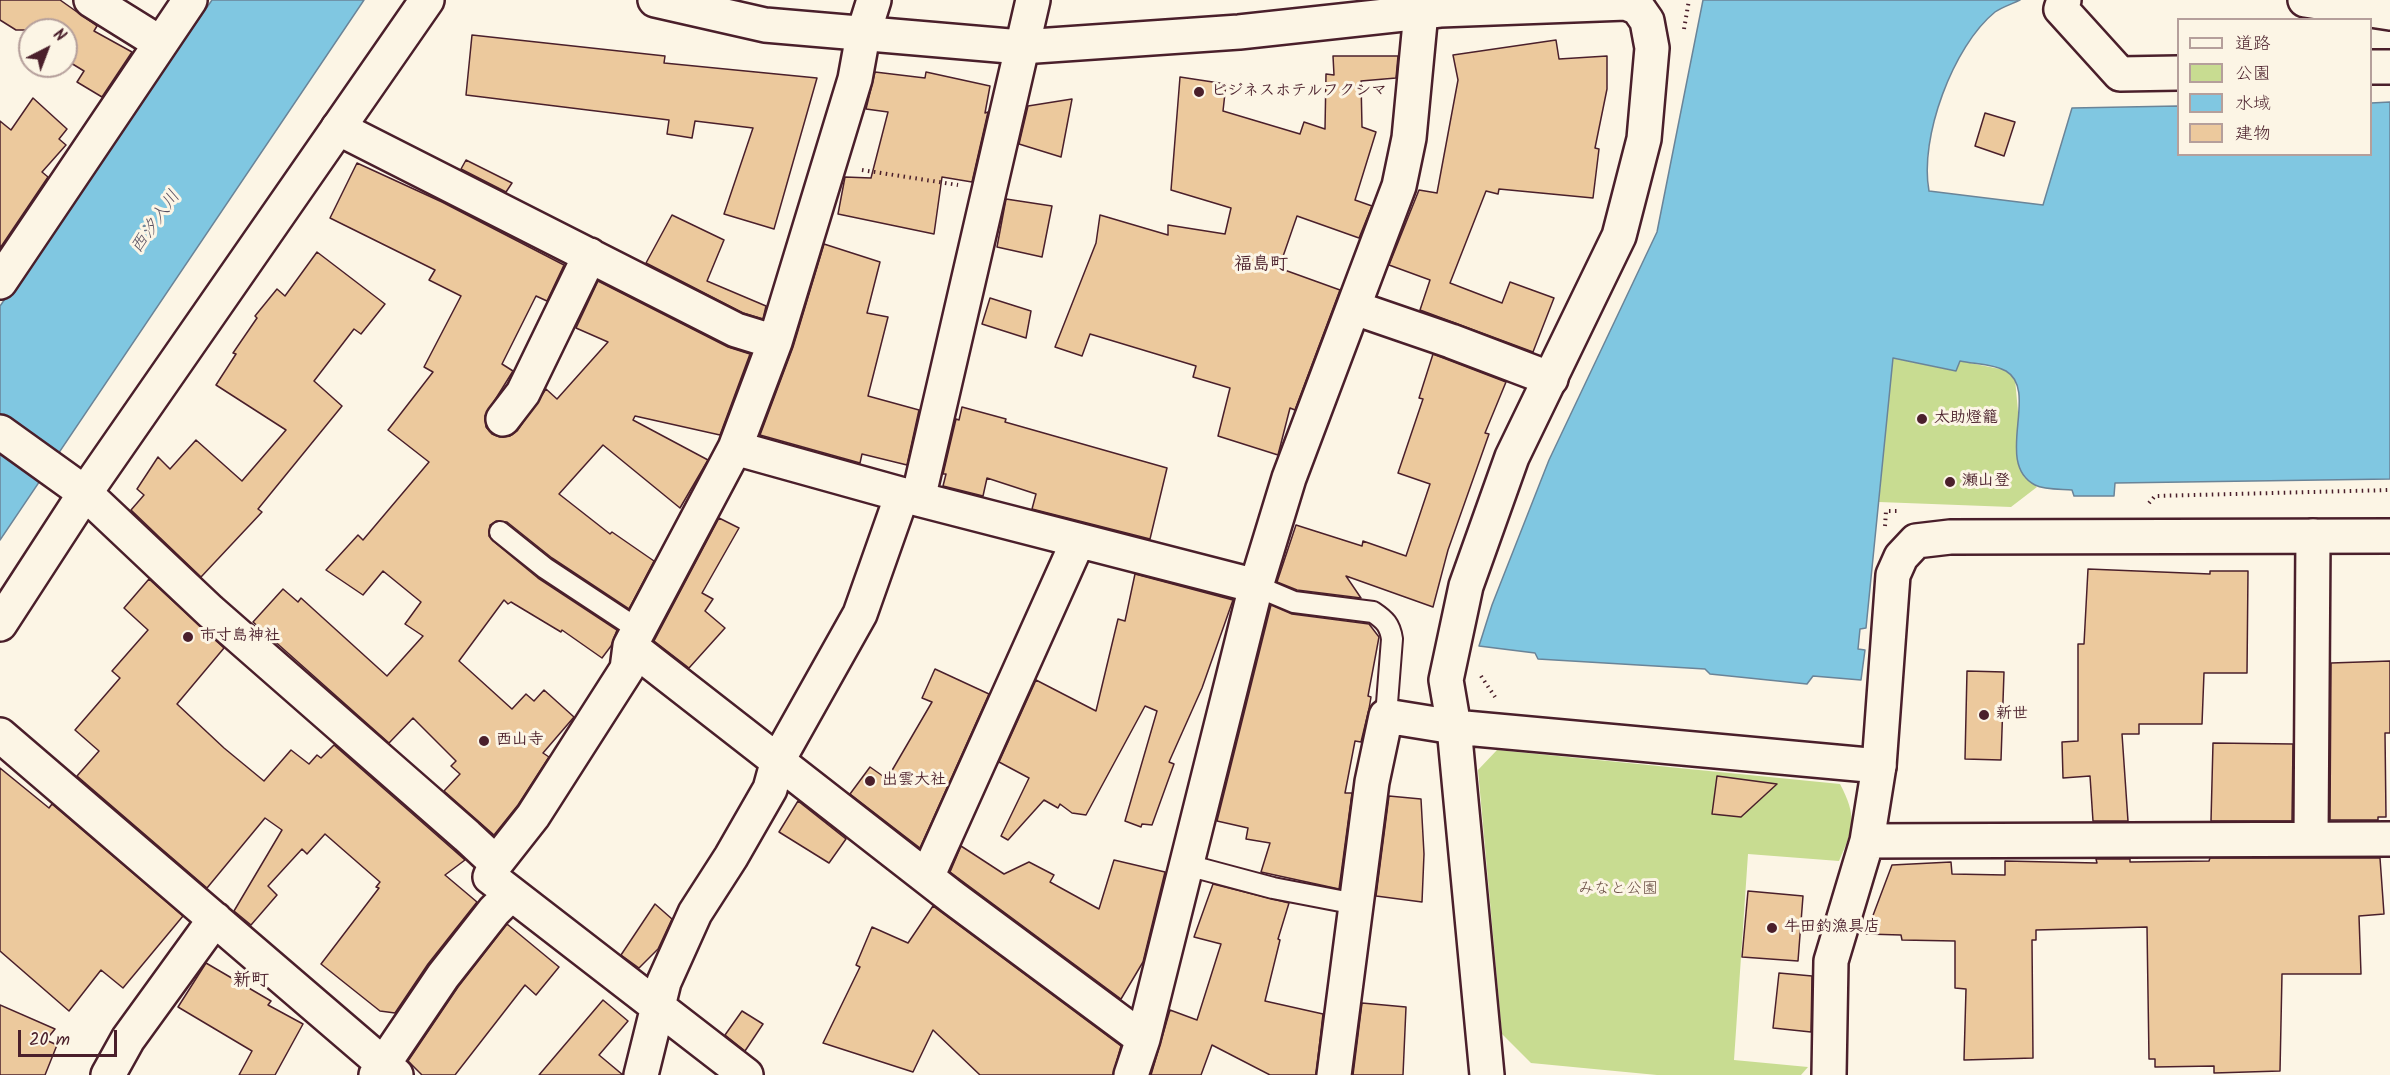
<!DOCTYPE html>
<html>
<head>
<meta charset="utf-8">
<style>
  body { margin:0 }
  #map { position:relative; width:2390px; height:1075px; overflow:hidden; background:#fcf5e5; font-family:Kalam,"Klee One",sans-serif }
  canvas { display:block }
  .legend { position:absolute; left:2177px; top:18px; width:195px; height:138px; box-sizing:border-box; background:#fcf5e5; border:2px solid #b59f9b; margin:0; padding:8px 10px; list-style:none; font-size:18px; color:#4a1f2b }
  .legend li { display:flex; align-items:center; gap:12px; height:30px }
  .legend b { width:30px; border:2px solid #b59f9b }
  .north { position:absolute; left:18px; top:18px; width:60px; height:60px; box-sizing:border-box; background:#fcf5e5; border:2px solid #b59f9b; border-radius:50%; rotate:42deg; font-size:16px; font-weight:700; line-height:24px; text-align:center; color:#4a1f2b }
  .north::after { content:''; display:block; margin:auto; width:21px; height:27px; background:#4a1f2b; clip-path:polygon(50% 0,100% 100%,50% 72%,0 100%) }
  .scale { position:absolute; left:18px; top:1030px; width:99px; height:27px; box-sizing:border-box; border:3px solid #4a1f2b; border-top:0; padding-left:8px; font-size:18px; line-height:21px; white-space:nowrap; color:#4a1f2b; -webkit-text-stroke:4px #fcf5e5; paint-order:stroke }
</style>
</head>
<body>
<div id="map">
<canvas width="2390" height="1075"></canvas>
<ul class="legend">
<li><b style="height:8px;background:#fcf5e5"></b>道路</li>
<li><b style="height:16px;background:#c8dc91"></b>公園</li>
<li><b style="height:16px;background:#80c7e1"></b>水域</li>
<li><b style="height:16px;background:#ecc99d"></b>建物</li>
</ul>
<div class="north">N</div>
<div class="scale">20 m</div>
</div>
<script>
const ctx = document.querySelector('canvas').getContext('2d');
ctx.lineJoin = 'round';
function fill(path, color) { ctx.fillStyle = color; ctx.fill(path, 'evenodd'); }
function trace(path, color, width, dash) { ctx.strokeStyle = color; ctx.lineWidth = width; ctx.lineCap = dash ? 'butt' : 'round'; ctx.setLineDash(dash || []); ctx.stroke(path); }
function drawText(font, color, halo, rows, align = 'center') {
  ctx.font = font + ' Kalam,"Klee One",sans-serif'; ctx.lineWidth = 6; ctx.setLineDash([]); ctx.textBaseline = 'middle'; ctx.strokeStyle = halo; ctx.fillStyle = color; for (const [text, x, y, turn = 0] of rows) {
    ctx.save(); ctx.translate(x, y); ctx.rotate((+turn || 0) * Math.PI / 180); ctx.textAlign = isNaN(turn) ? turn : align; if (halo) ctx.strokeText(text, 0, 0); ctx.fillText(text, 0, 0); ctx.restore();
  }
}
const green = new Path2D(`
  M1892 358 1955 371 1960 361 2005 370 2015 379 2024 477 2037 487 2011 507 1879 502Z
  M1497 750 1840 784C1857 816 1854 828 1839 861L1748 854 1734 1060 1808 1067 1801 1075H1657L1531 1063 1502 1034 1478 770Z`);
const water = new Path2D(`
  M212 0H364L0 540V306Z
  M1703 0H2020C2012 4 2002 7 1995 12 1953 46 1919 138 1929 191L2043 205 2072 108 2178 106V154H2370L2371 103 2390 102V479L2115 483 2114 496H2074L2072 490C2061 489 2045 490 2035 485 1993 463 2040 391 2006 371 1994 364 1974 364 1960 361L1956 371 1893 358 1866 628 1860 629 1858 649 1865 650 1861 680 1813 676 1807 684 1710 674 1705 669 1538 659 1535 653 1479 646 1492 605 1549 460 1657 232Z`);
const building = new Path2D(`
  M0 0H60L97 26 94 31 132 52 102 97 77 82 84 71 66 60V30H16L0 20Z
  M472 35 665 56 664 63 817 78 774 229 724 214 753 128 695 121 692 138 667 134 669 120 466 95Z
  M1556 40 1559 59 1607 56V89L1595 148 1599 149 1593 198 1499 189 1498 194 1486 191 1450 283 1502 303 1510 282 1554 298 1533 352 1420 310 1430 280 1389 265 1419 190 1437 193 1458 80 1453 55Z
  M1333 56H1398L1396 78 1361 81 1362 127 1376 132 1355 200 1372 206 1359 238 1297 216 1279 268 1340 290 1295 410 1290 408 1278 455 1218 436 1230 388 1193 377 1196 366 1090 334 1082 356 1055 347 1096 243 1100 215 1168 235V225L1225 234 1231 208 1171 190 1180 77 1226 84 1223 111 1300 134 1304 122 1325 129 1326 74 1334 75Z
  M875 72 925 78 926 72 990 86 985 113 988 112 972 182 942 177 934 234 838 214 845 177 871 178 888 112 866 109Z
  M33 98 67 129 59 139 66 145 42 172 48 177 0 248V121L11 130Z
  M1072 99 1061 157 1019 144 1028 106Z
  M1985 113 2015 122 2004 156 1975 146Z
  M466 160 512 183 506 192 461 169Z
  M357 163 442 202 564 265 547 301 536 296 502 364 513 371 485 416 486 427 492 434 500 437 510 436 517 431 546 389 557 399 608 342 576 328 598 281 728 347 750 354 720 435 635 416 633 420 708 460 680 508 603 445 559 494 610 534 612 532 654 561 629 609 552 558 507 522 496 521 490 525 489 536 493 541 538 578 617 630 611 646 602 658 562 630 561 632 511 602 508 604 504 600 459 661 512 709 526 694 534 701 544 690 574 717 543 753 549 757 518 805 494 835 444 791 460 774 451 766 456 761 413 718 389 743 253 622 283 589 298 602 301 598 387 676 423 636 405 624 421 602 383 571 363 595 326 570 358 535 363 540 429 462 388 430 433 372 424 367 461 296 429 280 435 270 330 218Z
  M1006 199 1052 206 1042 257 997 247Z
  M672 215 724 240 707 281 766 306 763 319 743 313 646 263Z
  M824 244 880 262 867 313 888 317 868 396 919 410 907 465 862 454 860 463 760 435 793 347Z
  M317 252 385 304 361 334 354 329 314 381 342 406 258 509 262 512 201 577 131 510 144 495 137 489 158 457 170 469 196 440 242 481 286 430 216 385 236 354 233 353 257 318 255 316 277 289 285 296Z
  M990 298 1031 311 1026 338 982 324Z
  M1433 354 1506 382 1485 433 1489 434 1448 550 1433 607 1346 576 1361 598 1297 590 1277 582 1296 525 1362 546 1363 541 1406 556 1430 484 1398 473 1423 399 1419 398Z
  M962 407 1006 419 1005 422 1167 468 1150 539 1032 509 1036 494 987 478 983 496 943 486 946 474H943L956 419 959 420Z
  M719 518 739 528 702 593 713 599 705 611 725 628 689 668 654 641Z
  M2088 569 2210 574V571H2248L2247 673H2204L2202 724H2139V734H2122L2128 821H2093L2090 776 2063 778 2062 742 2078 741V644H2084Z
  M1135 574 1233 600 1202 688 1169 762 1174 764 1152 825 1142 824 1141 827 1125 821 1157 711 1145 706 1086 815 1072 813 1060 804 1058 808 1044 800 1008 840 1001 836 1029 778 999 762 1036 680 1096 711 1118 619 1125 621Z
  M149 579 224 648 177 704 224 748 264 781 291 750 309 764 317 755 321 758 334 745 465 860 445 875 477 902 428 964 395 1013 380 1011 321 964 379 888 376 887 380 882 325 834 307 854 302 849 268 886 277 895 251 925 234 911 282 830 265 818 207 888 77 776 99 751 75 730 120 678 112 671 148 630 124 608Z
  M1271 605 1292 614 1369 624 1379 637 1368 696 1371 697 1369 709 1361 742 1355 741 1345 793H1352L1339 889 1261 872 1270 843 1246 839 1248 828 1217 821Z
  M2390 661V733H2385L2386 817H2378V820H2330L2331 663Z
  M935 669 989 694 920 848 850 794 870 767 887 779 932 702 922 698Z
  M1967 671 2004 672 2001 760 1965 759Z
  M2213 743 2293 744 2292 821H2211Z
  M0 768 49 808 52 804 183 916 123 988 101 970 69 1011 0 951Z
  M1717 776 1777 784 1741 817 1712 814Z
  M1389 796 1421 799 1424 854 1422 902 1376 896Z
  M798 801 846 839 829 863 779 832Z
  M961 846 1004 874 1029 862 1054 875 1050 882 1099 909 1114 860 1165 872 1143 962 1121 999 950 872Z
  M2210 858H2380L2384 914 2359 916 2361 974H2282L2280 1071 2214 1073V1066L2155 1067V1059H2149L2147 927 2036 930V940H2032L2033 1058 1964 1060 1966 989 1955 988V941L1902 940 1901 935 1866 934 1892 865 1951 862 1952 874 2005 875V861L2097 863 2096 859H2130V862L2209 861Z
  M1213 884 1289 903 1278 939 1280 940 1265 1001 1323 1014 1316 1075H1270L1212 1045 1201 1075H1151L1170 1010 1197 1020 1221 944 1194 937Z
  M1748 891 1803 896 1798 961 1742 957Z
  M655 904 672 919 658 949 639 968 621 955Z
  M933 906 1121 1046 1113 1075H980L933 1030 913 1072 823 1043 860 967 856 965 872 927 908 943Z
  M507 924 559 967 536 995 525 985 455 1075H422L408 1061 458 987Z
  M206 963 271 1001 268 1005 303 1024 275 1075H239L252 1051 178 1007Z
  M1779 973 1812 976 1811 1032 1773 1028Z
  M603 1000 628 1021 599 1055 623 1075H539Z
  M1362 1003 1406 1007 1403 1075H1353Z
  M0 1005 55 1029 46 1040 57 1045 45 1075H0Z
  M742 1011 763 1024 745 1051 725 1035Z`);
const path = new Path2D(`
  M1684 29 1689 0
  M862 170 958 185
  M2149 503 2155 496 2390 490
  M1885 526 1886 511H1900
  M1481 676 1495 697`);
const lane = new Path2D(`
  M500 532 545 568 639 630
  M1256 586 1294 602 1373 612C1385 620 1390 625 1392 639L1386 716
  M1187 865 1273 888 1356 904`);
const street = new Path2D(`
  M91 0 160 43
  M2064 0 2061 9 2120 74 2178 73
  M2370 67H2390
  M338 128 736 330 775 342
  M0 282 190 0
  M1355 308 1451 341 1551 379
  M503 419 523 393 590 255
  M0 432 85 493 210 611 467 836 496 863 490 877 746 1075
  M735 448 918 499 1256 586
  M918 499 1033 0
  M630 646 952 897 1143 1039
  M0 735 396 1075
  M2311 839 2313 536
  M1867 841 2390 839
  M496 863 533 816 627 669 630 646 735 448 775 342 855 79 863 35 874 0
  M927 877 1078 541
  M108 1075 128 1039 215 919
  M376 1075 443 976 494 911 511 894
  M641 1075 664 982 695 913 731 857 770 789 778 760 860 614 902 495
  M1131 1075 1143 1039 1256 586 1289 478 1399 186 1409 138 1421 12
  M1334 1075 1372 782 1386 716 1454 727
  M1829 1075 1831 961 1867 841 1879 766`);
const secondary = new Path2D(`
  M655 0 765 25 1021 47 1239 32 1440 10 1626 3 1638 8 1647 21 1652 48 1644 139 1619 236 1512 457 1466 586 1446 680 1454 727 1487 1075
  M2305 0 2390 13
  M0 624 85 493 427 0
  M1454 727 1879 766 1893 575 1901 557 1916 541 1950 537 2390 536`);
const markers = [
  [1199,92,6,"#4a1f2b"],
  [1922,419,6,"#4a1f2b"],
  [1950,482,6,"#4a1f2b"],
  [188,637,6,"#4a1f2b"],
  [1984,715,6,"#4a1f2b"],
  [484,741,6,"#4a1f2b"],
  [870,781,6,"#4a1f2b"],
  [1772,928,6,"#4a1f2b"]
];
const poiNames = [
  ["ビジネスホテルフクシマ",1211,92],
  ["太助燈籠",1934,419],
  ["瀬山登",1962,482],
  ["市寸島神社",200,637],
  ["新世",1996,715],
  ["西山寺",496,741],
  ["出雲大社",882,781],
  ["牛田釣漁具店",1784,928]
];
const parkNames = [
  ["みなと公園",1618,890]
];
const waterNames = [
  ["西汐入川",157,223,-55]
];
const neighbourhoodNames = [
  ["福島町",1261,266],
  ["新町",251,982]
];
fill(green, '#c8dc91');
fill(water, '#80c7e1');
trace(water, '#6a8498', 1.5);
fill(building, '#ecc99d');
trace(building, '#4a1f2b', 1.5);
trace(lane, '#4a1f2b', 24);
trace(street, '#4a1f2b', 38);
trace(secondary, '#4a1f2b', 38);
trace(path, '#4a1f2b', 4, [1.5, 4.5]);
trace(lane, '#fcf5e5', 20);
trace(street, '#fcf5e5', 33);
trace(secondary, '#fcf5e5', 33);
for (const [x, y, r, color] of markers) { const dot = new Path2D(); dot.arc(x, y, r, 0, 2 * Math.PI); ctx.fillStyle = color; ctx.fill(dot); trace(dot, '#fcf5e5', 2); }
drawText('bold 16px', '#4a1f2b', '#fcf5e5', poiNames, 'left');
drawText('16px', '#6a4e44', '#fcf5e5', parkNames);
drawText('italic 18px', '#5a5162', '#fcf5e5', waterNames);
drawText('bold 18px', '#4a1f2b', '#fcf5e5', neighbourhoodNames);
</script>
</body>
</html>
